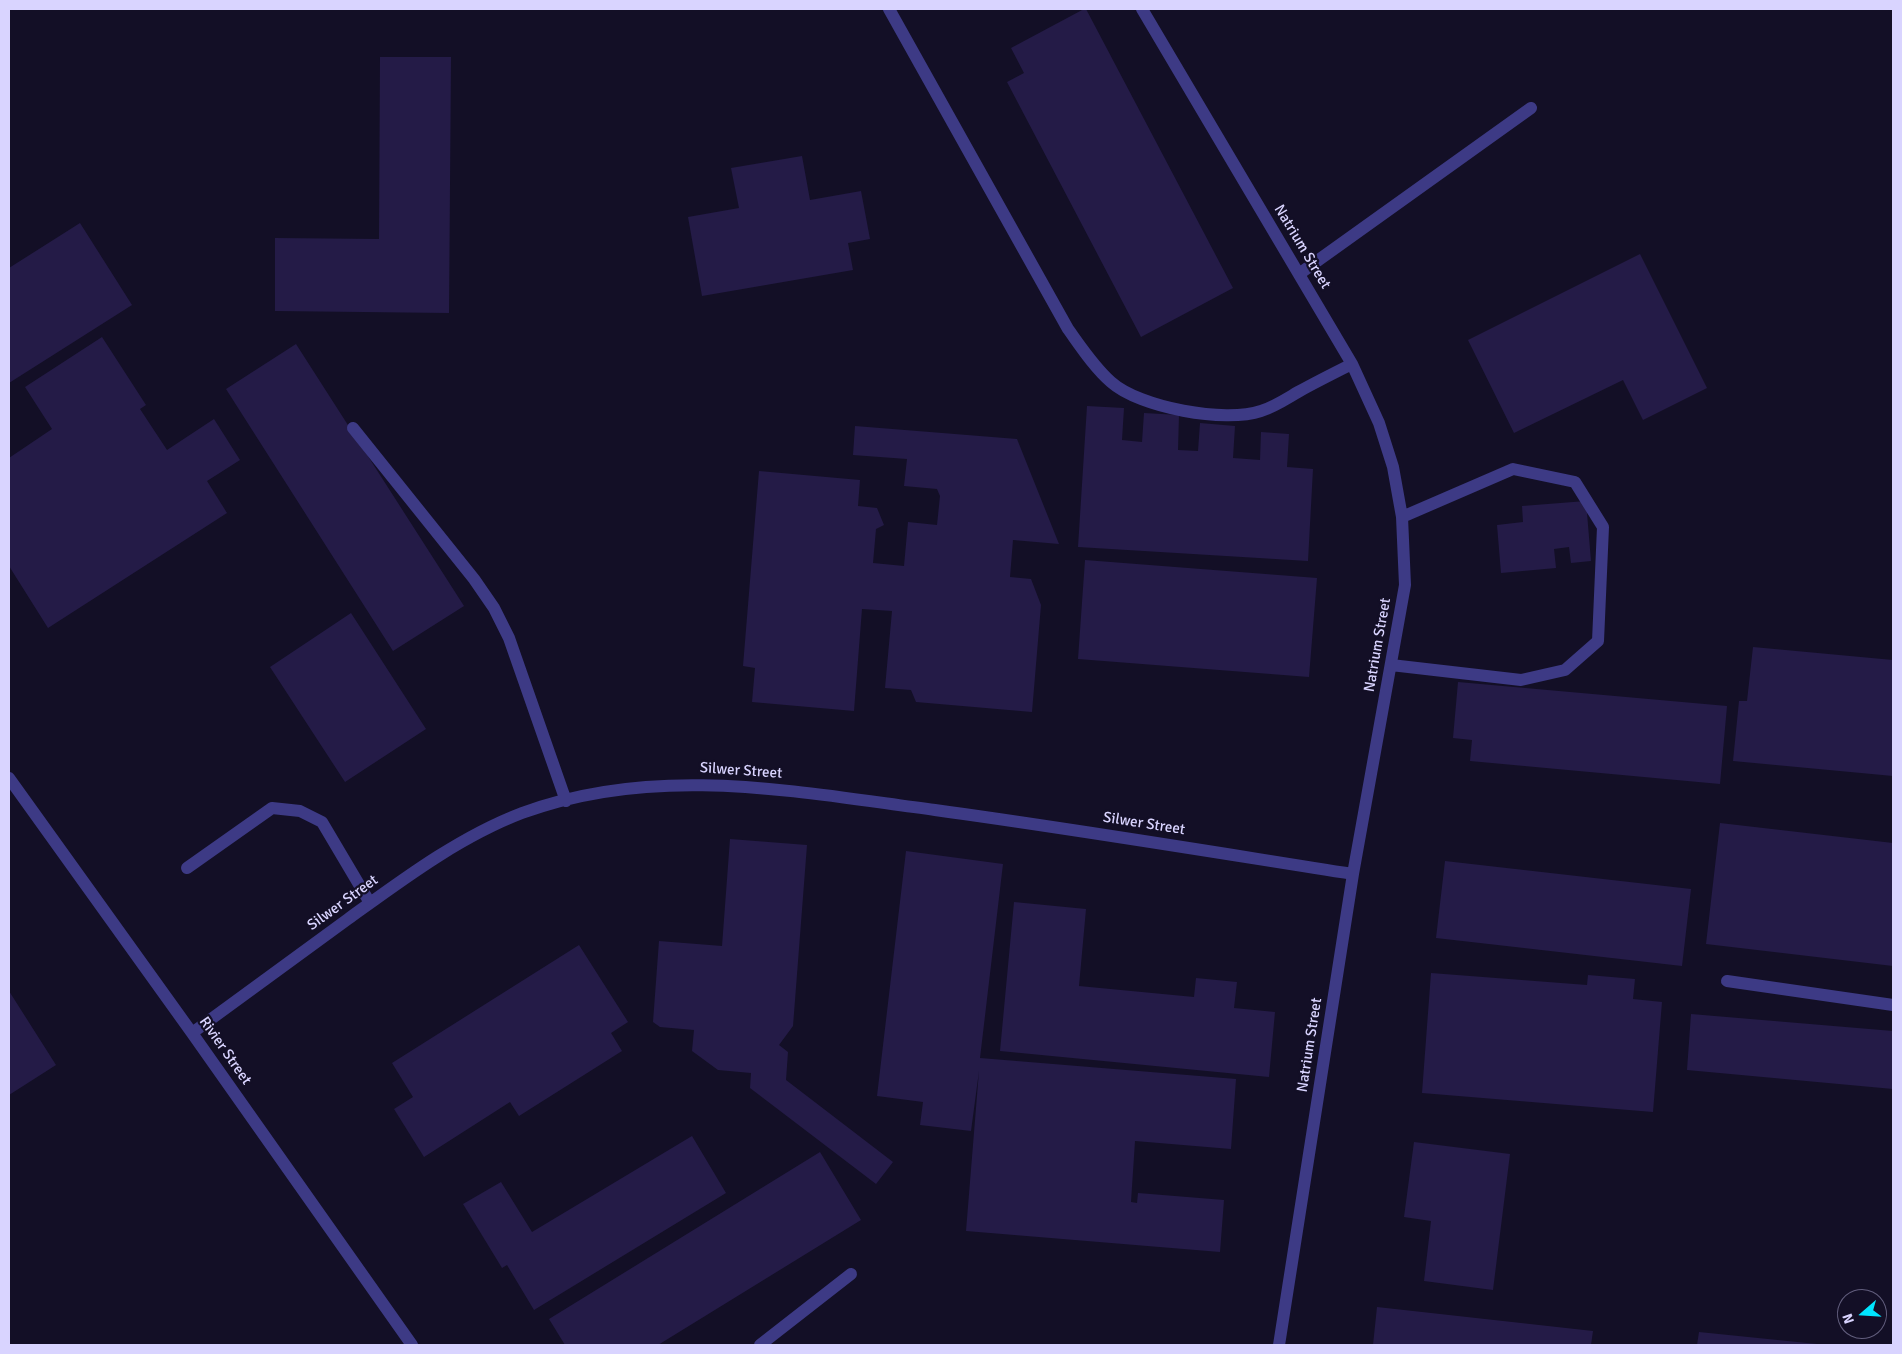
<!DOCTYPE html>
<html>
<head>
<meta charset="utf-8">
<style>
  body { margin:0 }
  #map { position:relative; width:1902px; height:1354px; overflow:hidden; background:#130f26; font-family:Signika,sans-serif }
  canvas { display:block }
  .frame { position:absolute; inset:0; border:10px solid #d9d4ff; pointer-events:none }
  .north { position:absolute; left:1837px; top:1289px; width:50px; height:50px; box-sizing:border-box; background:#130f26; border:1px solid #625e7d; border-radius:50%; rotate:251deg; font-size:14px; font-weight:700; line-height:20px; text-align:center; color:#d9d4ff }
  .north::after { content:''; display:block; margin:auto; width:18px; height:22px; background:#00e5ff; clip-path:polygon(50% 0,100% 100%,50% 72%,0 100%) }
</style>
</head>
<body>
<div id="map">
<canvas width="1902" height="1354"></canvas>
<div class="frame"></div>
<div class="north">N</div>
</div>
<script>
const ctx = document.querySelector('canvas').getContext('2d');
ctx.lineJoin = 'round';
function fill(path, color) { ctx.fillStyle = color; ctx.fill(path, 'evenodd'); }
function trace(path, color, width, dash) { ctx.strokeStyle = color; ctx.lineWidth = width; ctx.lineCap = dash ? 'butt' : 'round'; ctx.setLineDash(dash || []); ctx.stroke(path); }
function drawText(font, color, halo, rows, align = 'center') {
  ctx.font = font + ' Signika,sans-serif'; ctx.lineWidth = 4.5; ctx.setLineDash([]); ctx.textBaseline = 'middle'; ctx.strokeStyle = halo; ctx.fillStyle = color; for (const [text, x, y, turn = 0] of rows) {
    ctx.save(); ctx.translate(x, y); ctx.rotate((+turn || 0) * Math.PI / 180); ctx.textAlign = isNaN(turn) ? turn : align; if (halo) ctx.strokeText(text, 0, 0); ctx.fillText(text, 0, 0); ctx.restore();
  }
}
const building = new Path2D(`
  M1084 9H1086L1233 288 1141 337 1007 82 1024 73 1011 48Z
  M380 57H451L449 313 275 311V238L379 239Z
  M802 156 810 200 861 191 870 239 848 243 853 270 702 296 688 217 739 208 731 168Z
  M80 223 132 305 9 383V268Z
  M1640 254 1707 388 1643 420 1623 380 1514 433 1468 340Z
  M102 337 146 405 140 409 167 450 214 419 240 460 207 481 227 513 48 628 9 566V458L52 429 25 387Z
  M296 344 464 606 393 651 226 389Z
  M1087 406 1124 408 1122 440 1142 442 1144 413 1179 415 1178 450 1198 451 1200 423 1235 426 1233 458 1260 460 1261 432 1289 434 1287 467 1313 469 1308 561 1078 547Z
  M855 426 1017 439 1059 544 1013 540 1010 577 1031 579 1041 605 1032 712 916 702 911 690 885 688 892 611 862 609 854 711 752 702 755 668 743 666 759 471 860 480 858 506 877 508 884 525 876 529 873 563 904 566 908 522 937 525 940 496 937 489 904 486 907 459 853 455Z
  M1586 501 1591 561 1571 563 1569 547 1554 549 1556 568 1501 573 1497 525 1523 522 1522 506Z
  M1085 560 1317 578 1309 677 1078 659Z
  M351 613 426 729 345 782 270 667Z
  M1753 647 1893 660V776L1733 761 1739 701H1747Z
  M1458 682 1727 706 1720 784 1470 761 1472 740 1453 738Z
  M1720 823 1893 843V966L1706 944Z
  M730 839 807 845 793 1026 779 1045 788 1052 786 1080 893 1162 876 1184 750 1088 751 1073 718 1070 692 1051 694 1030 660 1027 653 1022 659 941 722 946Z
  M906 851 1003 864 980 1058 1236 1079 1231 1149 1135 1141 1131 1202 1137 1203 1138 1193 1224 1200 1220 1252 966 1231 979 1071 971 1131 920 1125 923 1102 877 1096Z
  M1445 861 1691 889 1682 966 1436 938Z
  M1014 902 1086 909 1079 986 1194 997 1196 978 1237 982 1234 1008 1275 1012 1269 1077 1000 1051Z
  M579 945 628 1022 611 1033 622 1051 519 1116 510 1102 424 1157 394 1109 413 1097 392 1063Z
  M1431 973 1587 985 1588 975 1635 979 1633 999 1662 1002 1653 1112 1422 1093Z
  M9 991 56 1065 9 1095Z
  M1691 1014 1893 1031V1089L1687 1070Z
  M692 1136 726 1193 534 1310 507 1265 502 1268 463 1204 501 1182 532 1232Z
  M1414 1142 1510 1154 1493 1290 1424 1281 1431 1221 1404 1217Z
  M820 1152 861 1220 658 1345H565L549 1319Z
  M1377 1307 1593 1331 1591 1345H1373Z
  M1699 1332 1817 1344V1345H1697Z`);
const service = new Path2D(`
  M889 9 1068 329C1081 347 1094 367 1111 382 1140 408 1225 423 1261 411 1274 407 1286 399 1298 392 1316 382 1334 373 1352 364
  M1142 9 1352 364 1379 423 1393 467 1402 517 1405 585 1353 874 1279 1345
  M1299 274 1531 108
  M353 428 474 579 494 608 509 638 566 801
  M1391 665 1521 680 1565 670 1598 641 1603 527 1575 482 1513 469 1402 517
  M9 778 192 1033 412 1345
  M187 868 272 808 300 811 322 822 370 903
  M1727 981 1893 1005
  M192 1033C244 995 296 957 348 919 402 880 459 837 522 813 657 763 797 792 935 810 1074 829 1213 852 1353 874
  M760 1345 851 1274`);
const streetNames = [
  ["Natrium Street",1302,247,59],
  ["Natrium Street",1378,645,-80],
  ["Silwer Street",741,771,4],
  ["Silwer Street",1144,824,9],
  ["Silwer Street",343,903,-36],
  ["Natrium Street",1310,1045,-81],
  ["Rivier Street",225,1051,55]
];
fill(building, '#241b47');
trace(service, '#3d3a85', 12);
drawText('15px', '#d9d4ff', '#130f26', streetNames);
</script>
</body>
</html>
